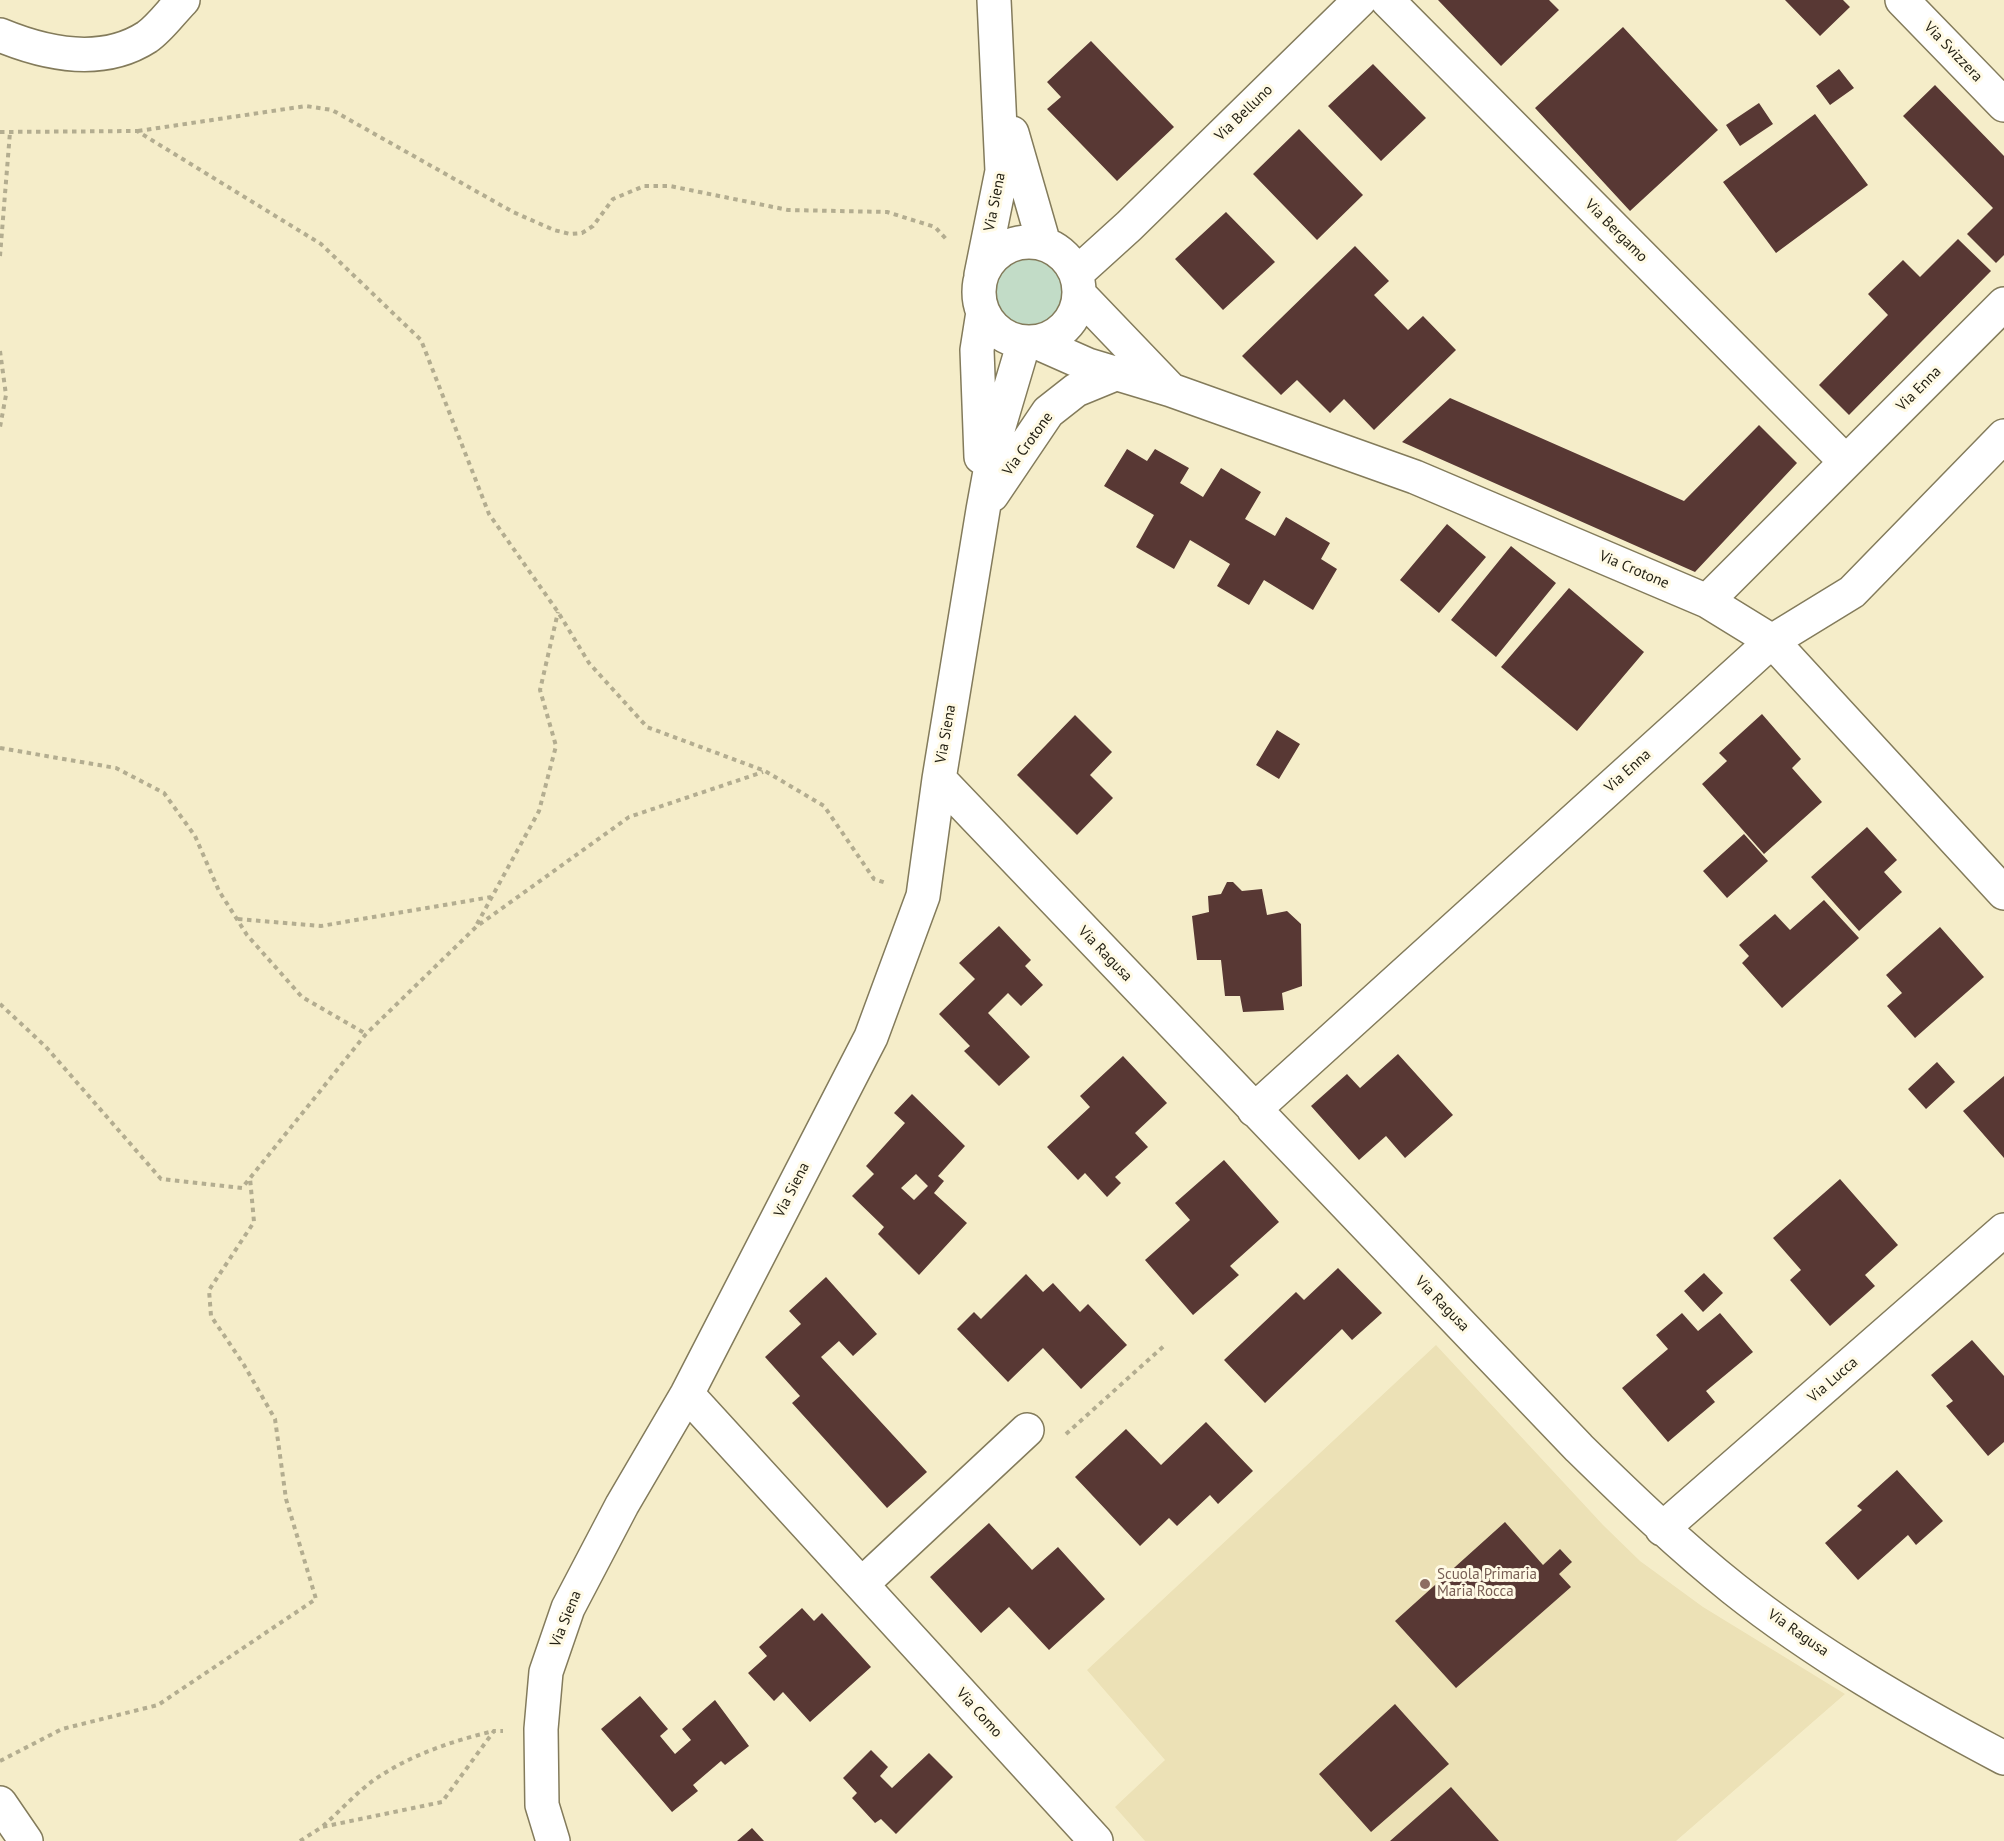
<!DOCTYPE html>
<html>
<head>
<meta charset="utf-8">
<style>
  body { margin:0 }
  canvas { display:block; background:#f5edc9 }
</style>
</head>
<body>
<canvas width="2004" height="1841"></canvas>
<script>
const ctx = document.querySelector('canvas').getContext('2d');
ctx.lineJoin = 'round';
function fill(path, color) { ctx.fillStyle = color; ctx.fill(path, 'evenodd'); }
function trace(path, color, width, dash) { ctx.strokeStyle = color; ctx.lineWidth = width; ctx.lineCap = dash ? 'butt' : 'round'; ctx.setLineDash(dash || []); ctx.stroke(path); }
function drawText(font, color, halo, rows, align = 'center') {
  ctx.font = font + ' "PT Sans",sans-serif'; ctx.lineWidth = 6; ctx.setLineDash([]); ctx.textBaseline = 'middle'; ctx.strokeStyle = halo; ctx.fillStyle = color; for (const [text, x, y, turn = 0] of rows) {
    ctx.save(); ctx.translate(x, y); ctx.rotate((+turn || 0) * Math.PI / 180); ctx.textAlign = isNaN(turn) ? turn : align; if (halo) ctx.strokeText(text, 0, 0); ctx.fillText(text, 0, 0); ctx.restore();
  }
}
const built = new Path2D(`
  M1436 1345 1603 1525 1640 1561 1703 1607 1845 1694 1676 1841H1145L1115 1807 1165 1760 1087 1670Z`);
const green = new Path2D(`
  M993 292a36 36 0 1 1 72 0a36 36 0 1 1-72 0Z`);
const building = new Path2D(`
  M1438 0H1549L1559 10 1501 66Z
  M1785 0H1843L1850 7 1820 36Z
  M1623 27 1718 130 1630 211 1535 108Z
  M1091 41 1174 127 1117 181 1047 109 1061 97 1047 82Z
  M1373 64 1426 118 1381 161 1328 106Z
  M1839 69 1854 88 1830 105 1816 86Z
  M1935 85 2004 156V255L1996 263 1967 234 1993 208 1903 116Z
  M1759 103 1773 124 1740 146 1726 125Z
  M1815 114 1868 185 1776 253 1723 182Z
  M1299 129 1363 195 1317 240 1253 174Z
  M1226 212 1275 262 1223 310 1175 259Z
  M1958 239 1991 271 1849 415 1819 385 1888 315 1868 294 1903 260 1920 277Z
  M1355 246 1389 281 1374 295 1408 330 1423 316 1456 350 1374 430 1344 399 1330 413 1297 380 1281 395 1242 356Z
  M1450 398 1684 501 1759 425 1797 463 1695 572 1402 442Z
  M1127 449 1147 461 1155 449 1189 468 1180 483 1203 497 1221 468 1261 492 1245 519 1275 536 1286 517 1330 543 1321 559 1337 569 1313 610 1264 580 1249 605 1217 586 1230 564 1190 540 1174 569 1136 547 1154 515 1104 486Z
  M1447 524 1486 557 1439 613 1400 580Z
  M1511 546 1556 583 1496 657 1451 620Z
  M1569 588 1644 652 1577 731 1501 667Z
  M1762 714 1801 759 1792 768 1822 802 1764 854 1702 784 1727 761 1719 753Z
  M1075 715 1112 752 1090 775 1113 798 1077 835 1017 775Z
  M1277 730 1300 744 1279 779 1256 765Z
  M1867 827 1897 860 1884 872 1902 892 1859 931 1811 877Z
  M1744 834 1768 861 1727 898 1703 871Z
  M1227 882H1233L1242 891 1262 889 1267 915 1287 911 1301 924 1302 986 1282 993 1284 1010 1243 1012 1240 996H1225L1221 960H1197L1192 916 1209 912 1208 896 1221 894Z
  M1824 900 1859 938 1782 1008 1742 963 1749 956 1739 945 1775 914 1790 930Z
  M999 926 1031 960 1025 966 1043 985 1021 1006 1008 993 988 1013 1030 1057 999 1086 964 1051 970 1046 939 1014 975 979 959 963Z
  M1940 927 1984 977 1915 1038 1887 1006 1902 993 1886 975Z
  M1398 1054 1453 1115 1405 1158 1386 1136 1359 1160 1311 1106 1347 1074 1360 1088Z
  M1123 1056 1167 1103 1135 1133 1148 1147 1115 1177 1121 1183 1107 1197 1085 1173 1078 1180 1047 1147 1090 1107 1080 1096Z
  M1937 1062 1955 1082 1926 1109 1908 1089Z
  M2004 1076V1158L1963 1111Z
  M912 1094 965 1146 938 1176 944 1181 934 1193 967 1223 919 1275 878 1234 884 1227 852 1196 874 1174 866 1166 905 1123 894 1113ZM916 1174 928 1186 914 1200 901 1188Z
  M1224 1160 1279 1222 1230 1266 1239 1275 1193 1315 1145 1260 1190 1220 1175 1203Z
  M1840 1179 1898 1245 1865 1275 1875 1286 1830 1326 1790 1280 1801 1270 1773 1238Z
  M1338 1268 1382 1313 1352 1340 1342 1329 1265 1403 1224 1360 1296 1292 1304 1300Z
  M1704 1273 1723 1293 1703 1312 1684 1291Z
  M1026 1274 1043 1292 1053 1283 1080 1312 1088 1304 1127 1345 1081 1389 1043 1348 1008 1382 957 1329 974 1312 981 1319Z
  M826 1277 877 1334 853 1356 839 1341 821 1357 927 1472 887 1508 792 1403 800 1396 765 1357 801 1324 789 1311Z
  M1682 1313 1698 1331 1720 1313 1753 1352 1706 1391 1715 1402 1668 1442 1622 1388 1668 1349 1656 1335Z
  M1972 1340 2004 1376V1442L1988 1456 1946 1406 1953 1401 1931 1375Z
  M1206 1422 1253 1471 1218 1504 1210 1495 1177 1526 1169 1518 1140 1546 1075 1477 1126 1429 1161 1465Z
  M1897 1470 1943 1521 1916 1545 1908 1535 1858 1580 1825 1543 1862 1510 1857 1506Z
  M1505 1522 1543 1565 1560 1549 1572 1562 1559 1574 1571 1587 1456 1688 1395 1621Z
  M989 1523 1032 1570 1058 1547 1105 1599 1049 1650 1009 1607 981 1633 930 1577Z
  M802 1608 814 1621 822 1613 871 1667 810 1722 783 1692 774 1701 748 1673 767 1656 759 1647Z
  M640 1696 668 1729 660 1736 675 1754 691 1740 682 1729 715 1700 749 1746 725 1765 721 1761 693 1785 698 1791 672 1812 601 1729Z
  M1395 1704 1449 1764 1371 1832 1319 1774Z
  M871 1750 888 1767 880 1776 892 1788 929 1753 953 1777 896 1834 881 1819 875 1823 852 1798 857 1793 843 1778Z
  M1451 1787 1499 1841H1390Z
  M752 1828 764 1841H737Z`);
const path = new Path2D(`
  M138 131 306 106 332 110 513 212 554 230 570 234 582 233 593 226 613 199 644 186H670L788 210 887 212 935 227 947 240
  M0 132 137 131 321 244 421 340 489 514 558 612 589 663 647 727 765 771 824 806 874 879 886 883
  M0 256 10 132
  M0 351 6 395 0 427
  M0 748 116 768 164 793 195 836 219 891 247 935 302 997 366 1034
  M238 919 321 926 491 897
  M477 924 539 811 556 746 540 690 558 612
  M0 1004 46 1047 161 1179 242 1188 366 1034 476 927 629 817 763 772
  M1066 1434 1165 1345
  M0 1761 62 1729 158 1705 316 1599 286 1499 275 1419 244 1365 211 1316 209 1290 254 1222 250 1178
  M323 1826C340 1811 356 1793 374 1780 410 1755 452 1741 494 1731
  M300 1841 322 1827 442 1802 494 1731H503`);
const street = new Path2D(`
  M1387 0 1846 462
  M1902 0 2004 105
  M0 35C46 54 102 66 147 37 160 28 172 11 183 0
  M1012 133 1044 244
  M979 292a50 50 0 1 1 100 0a50 50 0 1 1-100 0Z
  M1076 274 1129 226 1360 0
  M981 275 1002 171 994 0
  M1079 294 1171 390
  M1036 342 1088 365 1171 390 1415 477 1707 601 1772 641 2004 893
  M981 457 977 350 983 312
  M992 495 1048 412 1076 390 1115 374
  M1707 601 2004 304
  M939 779 1579 1448C1629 1497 1679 1545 1734 1589 1816 1654 1911 1709 2004 1758
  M1254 1110 1772 641 1852 592 2004 436
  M687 1394 1096 1841
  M1662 1529 2004 1230
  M862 1584 1027 1430
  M0 1803 26 1841
  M553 1841 542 1805 541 1729 546 1672 568 1608 622 1505 687 1394 871 1037 923 896 939 779 983 510 997 433 1024 342`);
const markers = [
  [1425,1584,6,"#8d6e63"]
];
const streetNames = [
  ["Via Svizzera",1953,52,46],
  ["Via Belluno",1244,113,-44],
  ["Via Siena",995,202,-79],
  ["Via Bergamo",1616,231,45],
  ["Via Enna",1919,389,-45],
  ["Via Crotone",1028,444,-54],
  ["Via Crotone",1634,570,23],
  ["Via Siena",946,734,-80],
  ["Via Enna",1628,771,-42],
  ["Via Ragusa",1105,954,46],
  ["Via Siena",792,1190,-63],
  ["Via Ragusa",1442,1304,46],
  ["Via Lucca",1833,1380,-41],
  ["Via Siena",566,1619,-68],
  ["Via Ragusa",1798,1633,35],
  ["Via Como",979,1713,48]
];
const educationNames = [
  ["Scuola Primaria",1437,1575],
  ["Maria Rocca",1437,1592]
];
fill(built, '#ece1b6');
fill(green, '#c2dcc7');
fill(building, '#583834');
trace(street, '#837b5b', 36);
trace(path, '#b3ad90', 4, [4.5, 4.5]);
trace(street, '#fff', 33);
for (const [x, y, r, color] of markers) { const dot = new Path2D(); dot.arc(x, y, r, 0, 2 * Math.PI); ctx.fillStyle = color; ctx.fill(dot); trace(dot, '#fffae5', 2); }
drawText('15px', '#211e11', '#fffae5', streetNames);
drawText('15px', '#785e54', '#fffae5', educationNames, 'left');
</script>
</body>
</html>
